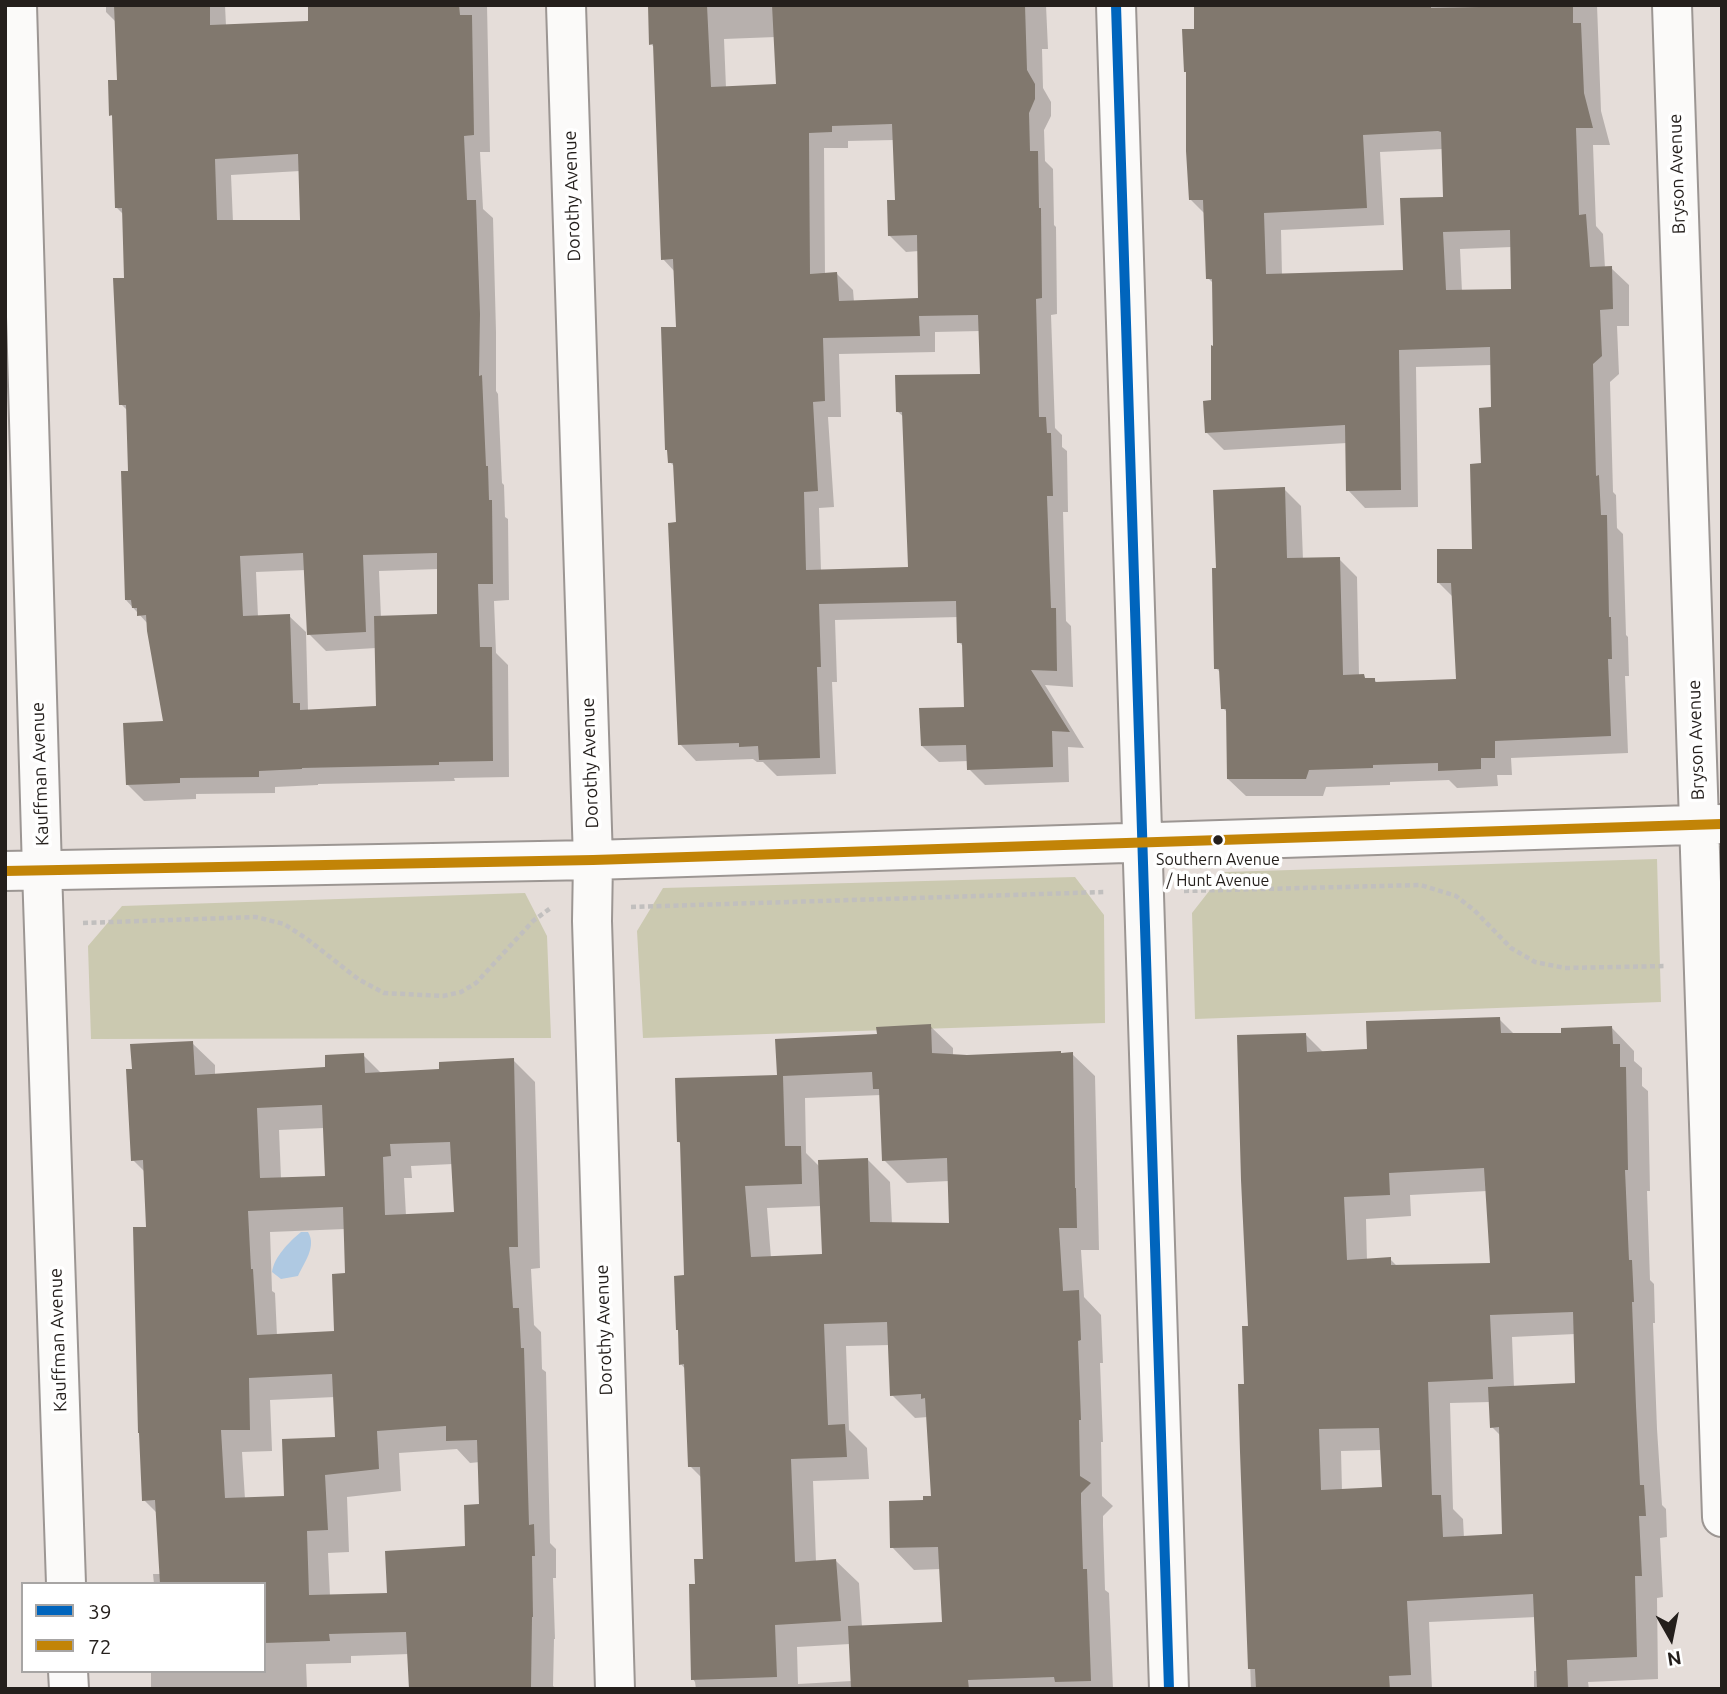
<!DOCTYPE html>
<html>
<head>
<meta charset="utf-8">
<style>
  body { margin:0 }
  #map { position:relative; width:1727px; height:1694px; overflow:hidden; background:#e5ddd9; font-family:Ubuntu,sans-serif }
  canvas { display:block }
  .frame { position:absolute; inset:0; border:7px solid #241f1c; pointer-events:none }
  .legend { position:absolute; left:21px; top:1582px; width:245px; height:91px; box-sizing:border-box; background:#fff; border:2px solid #a7a5a4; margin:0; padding:9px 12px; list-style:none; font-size:21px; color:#241f1c }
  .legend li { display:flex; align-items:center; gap:14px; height:35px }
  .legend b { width:35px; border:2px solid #a7a5a4 }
  .north { position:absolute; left:1636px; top:1603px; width:70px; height:70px; -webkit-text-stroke:5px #fff; paint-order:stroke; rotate:171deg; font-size:19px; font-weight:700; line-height:28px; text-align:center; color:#241f1c }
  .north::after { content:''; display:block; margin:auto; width:24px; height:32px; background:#241f1c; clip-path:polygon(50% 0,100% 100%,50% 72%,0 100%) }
</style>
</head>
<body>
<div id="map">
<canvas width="1727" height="1694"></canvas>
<div class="frame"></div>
<ul class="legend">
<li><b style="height:9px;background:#0065bd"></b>39</li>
<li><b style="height:9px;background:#c28407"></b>72</li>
</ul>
<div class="north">N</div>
</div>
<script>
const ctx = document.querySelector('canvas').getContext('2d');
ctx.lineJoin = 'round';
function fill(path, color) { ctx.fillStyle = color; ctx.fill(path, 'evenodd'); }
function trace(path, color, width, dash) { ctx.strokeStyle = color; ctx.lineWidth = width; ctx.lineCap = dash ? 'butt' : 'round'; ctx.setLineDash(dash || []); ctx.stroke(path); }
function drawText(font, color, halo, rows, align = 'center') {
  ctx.font = font + ' Ubuntu,sans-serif'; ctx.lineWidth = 7; ctx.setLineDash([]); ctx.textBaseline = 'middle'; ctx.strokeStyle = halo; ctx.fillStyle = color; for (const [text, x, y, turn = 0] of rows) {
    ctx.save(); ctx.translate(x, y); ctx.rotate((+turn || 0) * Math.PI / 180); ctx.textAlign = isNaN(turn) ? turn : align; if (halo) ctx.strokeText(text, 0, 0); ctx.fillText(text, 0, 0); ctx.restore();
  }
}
const green = new Path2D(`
  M1657 859 1661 1002 1195 1019 1192 913 1224 872Z
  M1075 877 1104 915 1105 1023 643 1038 637 931 663 888Z
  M525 893 547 936 551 1038 91 1039 88 946 122 906Z`);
const water = new Path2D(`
  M301 1232H308C317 1246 304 1263 298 1276L281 1279 272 1272C274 1257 289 1242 301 1232Z`);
const shadow = new Path2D(`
  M106 5H225L226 26 310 23 309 5H487L490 152H480L483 209 493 218 496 332V391L498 394 502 483 504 485 505 517 508 519 509 600 494 601 496 653 508 665 509 777 454 778 455 781 318 784V785L275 787V793L196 794V799L144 801 127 784 165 723 148 624 126 600 130 473 128 411 121 404 126 280 124 215 116 207 114 118 111 115 119 82 117 23 106 12ZM300 171 302 221 233 222 231 175ZM439 569V616L381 618 379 571ZM306 570 309 634 326 651 376 648 378 708 308 711 306 632 289 616 258 617 256 572Z
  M650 5H1046L1048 49H1042L1043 88 1051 102V116L1044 130 1045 161 1053 169 1054 225 1056 227 1057 314 1051 315 1055 428 1062 435V447L1067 451 1068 512H1063L1066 621 1071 626 1073 687 1045 685 1084 748 1068 747 1069 782 985 785 969 769V761L939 762 922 746 966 709 964 647 959 642V617L835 620 837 682H832L836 774 777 776 763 762H757L753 759 696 761 680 744 677 524 675 467 670 462 678 328 675 272 663 259 654 47 651 44ZM776 37 778 85 726 88 724 39ZM894 140 897 201 889 235 906 252 919 251 920 300 854 302 853 290 837 274 825 275 824 148H848V141ZM980 331 981 376 898 412 904 417 909 569 821 571 819 508 834 507 828 417H841L839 354 935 352V332Z
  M1195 5H1597L1601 111 1610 145H1593L1596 226 1603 234 1605 268H1611L1629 285V326H1617L1619 374 1610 382 1613 492 1616 495 1617 528 1623 534 1626 635 1628 637 1629 676H1625L1628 753 1511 758 1512 775H1497L1498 786 1457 788 1449 780 1390 782V785L1326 787 1323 796H1246L1228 779V713L1223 708 1221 673 1216 668 1218 570 1284 489 1301 506 1303 560 1339 559 1357 577 1359 676H1363L1367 680 1374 679 1378 684 1458 680 1454 598 1439 583 1474 551 1482 465 1493 409 1492 365 1416 367 1418 507 1365 508 1348 490 1347 443 1224 450 1206 432 1213 402 1215 348 1214 284 1208 278 1206 215 1190 199 1196 31ZM1443 149 1445 199 1405 271 1282 276 1281 230 1384 225 1380 152ZM1512 247V291L1462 292 1460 249Z
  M1499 1019 1515 1035 1563 1034 1612 1028 1634 1051V1061L1642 1068V1086L1648 1091 1650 1191H1647L1650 1280 1654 1284 1655 1323H1653L1657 1429 1662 1505 1666 1509 1667 1537 1660 1538 1663 1597 1657 1598 1658 1679 1588 1682 1589 1689H1534V1671H1538L1536 1617 1429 1622 1432 1689H1251L1240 1386 1245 1385 1249 1328 1306 1035 1324 1053 1369 1051ZM1487 1191 1491 1264 1397 1266 1390 1259 1367 1261 1366 1219 1411 1216 1410 1195ZM1575 1334 1577 1385 1514 1388 1512 1337ZM1490 1402 1492 1427 1501 1436 1504 1535 1464 1538 1463 1519 1453 1509 1450 1403ZM1382 1450 1384 1489 1342 1491 1341 1451Z
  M930 1026 953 1048V1056L1072 1054 1095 1076 1099 1250H1081L1084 1297 1101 1315 1103 1363H1100L1103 1442H1101L1102 1496 1113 1506 1103 1516V1525L1105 1590 1109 1593 1113 1689H696L695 1682 693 1679 697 1586 704 1560 702 1478 690 1466 686 1370 681 1364 680 1332 677 1329 686 1277 682 1145 678 1141 779 1077 879 1036ZM881 1095 884 1160 907 1183 949 1181 951 1225 892 1224 890 1182 867 1159 820 1167 806 1153 805 1098ZM822 1206 824 1256 771 1258 767 1208ZM890 1345 892 1395 915 1418 928 1417 932 1497 925 1502 892 1547 914 1570 941 1569 944 1623 862 1627 859 1583 836 1561 816 1562 813 1481 869 1479 867 1448 849 1430 846 1346ZM850 1644 852 1681 798 1684 797 1647Z
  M192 1043 215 1065V1075L327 1069 363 1055 382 1074 441 1071 513 1060 535 1082 540 1268 531 1269 534 1325 541 1332 542 1369 546 1372 550 1543 556 1549V1578H553L555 1639H554L553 1686 556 1689H410L409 1654 351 1656V1663L306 1664 307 1689H151V1671H264V1584H154L153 1574H161L157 1513 144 1500 148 1228 146 1173 133 1160V1070ZM324 1128 327 1177 281 1179 279 1130ZM453 1164 456 1213 406 1216 404 1178H412L411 1166ZM345 1229 347 1275 336 1333 277 1336 275 1293 272 1291 270 1232ZM335 1397 337 1439 286 1497 245 1499 242 1452 272 1451 270 1400ZM457 1449 470 1463 480 1462V1506L467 1548 389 1594 330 1596 328 1553 349 1552 347 1497 401 1491 399 1453Z`);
const building = new Path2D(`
  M114 5H210V25L308 21V5H459L460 15H472L474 135 464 136 467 200H476L480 314 479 376 482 375 486 466H488L489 500H492L493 584H478L480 647H492L493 761 439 762V765L302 768V769L259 771V777L180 778V783L126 785 123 723 163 721 147 631 146 615 137 616V608H132L131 600H125L121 471H128L126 405H119L113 278H124L122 208H115L112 115 109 116 108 80H117ZM298 154 300 220H217L215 159ZM303 553 307 635 366 632 363 555 437 553V614L374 616 376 706 300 710V703H293L290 614 243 616 240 556Z
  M648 5H707L711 87 776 84 772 5H1025L1027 70 1035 84V99L1029 113 1030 151H1038L1039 208H1041L1042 298 1036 299 1039 417H1046L1047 433H1051L1053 496H1047L1051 608H1056L1057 671 1031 670 1070 732 1052 731 1053 767 967 770 966 745 921 746 919 708 964 707 962 643H957L956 601 819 604 821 667H817L820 758 759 760 758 746 739 747V743L678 745 668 523 676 522 673 463H668L667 450H665L661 327H676L673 259 661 260 653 44 649 45ZM892 124 895 200H887L888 236 917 235 918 298 839 301 837 272 810 274 809 133 832 132V126ZM978 315 980 374 895 375 896 412H902L908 567 806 570 804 492 818 491 813 402 825 401 823 338 920 336 919 316Z
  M1194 5H1431V8L1573 5V23H1581L1584 93 1593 128H1576L1579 215 1586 214 1590 267 1612 266 1613 309 1600 310 1602 356 1593 364 1596 476 1599 475 1601 515H1607L1609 617H1611L1612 659H1608L1611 736 1495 741V758H1481V769L1438 771V763L1373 765V768L1309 770 1306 779H1227L1226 709H1221L1219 669H1214L1212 568H1216L1213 490 1285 487 1287 558 1340 557 1343 675 1364 674 1365 678H1375V682L1456 679 1451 583H1437V549H1472L1470 464 1481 463 1479 408 1491 407 1490 347 1399 350 1401 490 1346 491 1345 425 1205 433 1203 401 1211 400V345L1213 346 1212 279H1206L1203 200H1189L1186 151V72H1184L1182 29H1194ZM1438 131 1441 132 1443 197 1400 198 1403 270 1266 274 1264 213 1367 208 1363 135ZM1510 230 1511 289 1446 290 1443 232Z
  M1500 1017 1501 1033H1561V1028L1612 1026 1613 1044H1620V1067H1626L1628 1170H1625L1629 1260H1632L1634 1302H1632L1636 1406 1640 1485H1644L1646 1516H1639L1642 1576H1635L1637 1657 1567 1660 1568 1689H1537L1533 1594 1407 1601 1411 1675 1389 1676 1390 1689H1256L1255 1669H1248L1240 1452 1238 1384H1244L1242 1326H1248L1241 1180 1237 1035 1306 1033 1307 1052 1367 1049 1366 1021ZM1484 1168 1490 1263 1391 1265V1257L1347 1260 1344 1197 1390 1195 1389 1173ZM1573 1312 1575 1383 1488 1387 1490 1428 1499 1427 1502 1534 1443 1537 1441 1495H1432L1428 1382 1493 1379 1490 1315ZM1379 1428 1382 1487 1321 1490 1319 1429Z
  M931 1024 932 1053 967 1055 1061 1051V1053L1073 1052 1075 1188H1076L1077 1228H1059L1063 1291 1079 1290 1081 1340 1078 1341 1081 1420H1079L1080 1476 1091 1483 1081 1493V1502L1083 1569H1087L1091 1681 1055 1682 1054 1677 968 1680 969 1689H851L848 1626 942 1622 938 1547 890 1548 889 1501 923 1500V1496H931L925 1398 921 1399V1394L890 1396 887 1322 824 1324 828 1425 845 1424 847 1457 791 1459 795 1562 836 1559 841 1621 775 1625 777 1677 691 1680 689 1584H695L694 1559H703L700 1467H688L684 1364 679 1365 678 1330H676L674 1276 684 1275 680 1142H677L675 1078 777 1075 775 1039 877 1034 876 1027ZM872 1072 873 1089H879L882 1161 947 1158 949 1223 870 1222 868 1158 818 1160 822 1254 751 1257 745 1186 802 1184 801 1146H785L783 1076Z
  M193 1041 195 1075 325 1067V1055L364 1053 365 1073 439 1069V1062L514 1058 518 1247H509L513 1308H519L521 1348H524L529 1525 534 1524 535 1556H532L533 1617H532L531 1689H409L406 1632 329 1634 330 1641 264 1643V1584H160L155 1500 142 1501 139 1433H138L133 1227H146L143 1160 131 1161 126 1069H132L130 1044ZM322 1105 325 1176 260 1178 257 1108ZM450 1142 454 1212 385 1215 383 1157 391 1156 390 1144ZM343 1207 345 1273 332 1274 334 1331 257 1335 253 1269H251L248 1211ZM332 1374 335 1437 282 1439 284 1496 225 1498 221 1430H250L249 1378ZM446 1426V1441L477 1440 479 1504 464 1505 465 1546 385 1551 387 1593 309 1595 307 1531 328 1530 325 1475 379 1469 377 1431Z`);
const path = new Path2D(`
  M1184 891 1421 885 1456 896 1474 910 1511 948 1535 962 1565 968 1666 966
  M631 907 1105 892
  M83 923 256 917 284 924 307 939 358 979 384 993 443 996 461 992 476 983 533 921 552 907`);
const minor = new Path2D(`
  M17 5 42 870 66 1584
  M566 5 593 860 592 921 615 1689
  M1116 5 1169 1689
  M1672 5 1722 1517
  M5 871 593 860 1722 824
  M68 1671 69 1689`);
const bus1 = new Path2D(`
  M1116 5 1169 1689`);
const bus2 = new Path2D(`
  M5 871 593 860 1722 824`);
const markers = [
  [1218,840,6,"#241f1c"]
];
const busNames = [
  ["Southern Avenue",1218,860],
  ["/ Hunt Avenue",1218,881]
];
const streetNames = [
  ["Bryson Avenue",1677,174,-92],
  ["Dorothy Avenue",572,196,-92],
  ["Bryson Avenue",1696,740,-92],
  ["Dorothy Avenue",590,763,-92],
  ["Kauffman Avenue",40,774,-92],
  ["Dorothy Avenue",604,1330,-92],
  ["Kauffman Avenue",58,1340,-92]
];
fill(green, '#cbc9b0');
fill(water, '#afc9e2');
fill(shadow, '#0003');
fill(building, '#81786e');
trace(minor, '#9c9693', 42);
trace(path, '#c1bfbe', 4.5, [5, 3.5]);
trace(minor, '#fbfaf9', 38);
trace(bus1, '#0065bd', 10);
trace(bus2, '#c28407', 10);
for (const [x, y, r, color] of markers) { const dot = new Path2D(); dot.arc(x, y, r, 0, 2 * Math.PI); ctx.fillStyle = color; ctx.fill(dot); trace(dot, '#fff', 2.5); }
drawText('16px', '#241f1c', '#fff', busNames);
drawText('18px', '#241f1c', '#fff', streetNames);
</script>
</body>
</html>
